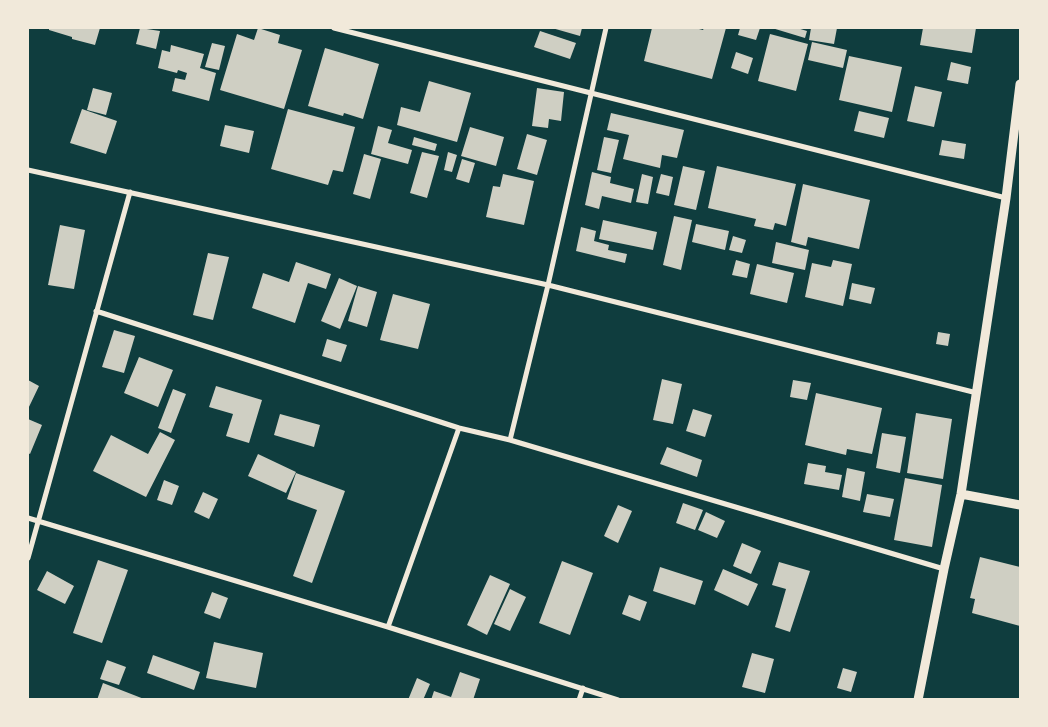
<!DOCTYPE html>
<html>
<head>
<meta charset="utf-8">
<style>
  body { margin:0 }
  #map { position:relative; width:1048px; height:727px; overflow:hidden; background:#0f3d3e; font-family:"PT Sans Narrow",sans-serif }
  canvas { display:block }
  .frame { position:absolute; inset:0; border:29px solid #f1e9da; pointer-events:none }
</style>
</head>
<body>
<div id="map">
<canvas width="1048" height="727"></canvas>
<div class="frame"></div>
</div>
<script>
const ctx = document.querySelector('canvas').getContext('2d');
ctx.lineJoin = 'round';
function fill(path, color) { ctx.fillStyle = color; ctx.fill(path, 'evenodd'); }
function trace(path, color, width, dash) { ctx.strokeStyle = color; ctx.lineWidth = width; ctx.lineCap = dash ? 'butt' : 'round'; ctx.setLineDash(dash || []); ctx.stroke(path); }
const building = new Path2D(`
  M49 28H100L95 45 72 39V37L49 30Z
  M140 28 160 31 156 49 136 44Z
  M258 28 280 35 278 43 302 50 284 109 220 90 237 34 254 40Z
  M552 28H582L580 36Z
  M652 28H695L703 30 704 28H726L712 79 644 61Z
  M740 28H760L756 40 738 35Z
  M772 28H797L807 31 805 38Z
  M811 28H837L834 44 809 40Z
  M923 28H976L972 53 920 45Z
  M540 31 576 43 570 59 534 47Z
  M770 34 808 44 796 91 758 81Z
  M812 42 847 50 843 68 808 60Z
  M212 43 225 46 219 70 205 67Z
  M171 45 204 54 200 68 216 73 209 101 172 91 175 78 185 80 187 73 178 70 177 73 158 68 162 50 170 52Z
  M325 48 379 64 363 119 344 113 343 116 308 106Z
  M736 52 753 58 748 74 731 68Z
  M849 56 902 67 892 112 839 100Z
  M951 62 971 67 968 84 947 80Z
  M429 81 471 93 457 142 397 125 401 107 420 112Z
  M915 86 942 92 934 127 907 121Z
  M93 88 112 93 106 115 87 110Z
  M537 88 564 92 561 121 549 119 548 128 532 126Z
  M82 109 117 121 106 154 70 143Z
  M288 109 355 127 343 172 333 170 328 185 271 169Z
  M859 111 889 118 884 138 854 131Z
  M611 113 684 130 677 158 662 155 660 168 623 159 629 135 607 130Z
  M225 125 254 131 249 153 220 146Z
  M378 126 392 130 388 143 412 150 408 164 371 154Z
  M470 127 504 137 496 166 461 156Z
  M527 134 547 140 537 175 517 169Z
  M414 137 437 144 435 151 412 145Z
  M604 137 619 140 611 173 597 170Z
  M942 140 966 144 964 159 939 155Z
  M422 152 439 156 427 198 410 193Z
  M448 152 457 155 452 172 444 170Z
  M364 154 381 159 370 199 353 194Z
  M462 159 475 163 469 183 456 179Z
  M683 166 705 171 696 210 674 205Z
  M717 166 796 184 786 226 775 223 773 230 754 226 756 219 708 208Z
  M592 172 611 177 610 183 634 189 631 203 602 196 599 209 585 205Z
  M503 174 534 181 524 225 486 217 493 186 500 187Z
  M642 174 653 177 648 204 636 202Z
  M661 174 673 177 669 196 656 193Z
  M803 184 870 200 859 249 808 237 806 246 791 242Z
  M674 216 692 220 681 270 663 265Z
  M603 220 657 232 653 250 599 239Z
  M696 224 729 231 725 250 692 242Z
  M60 225 85 230 74 289 48 285Z
  M581 227 596 231 594 241 609 245 608 250 627 254 625 263 576 251Z
  M733 236 746 240 742 253 729 250Z
  M776 242 809 250 805 270 772 263Z
  M208 253 229 257 213 320 193 315Z
  M736 260 750 264 747 278 732 275Z
  M833 260 852 264 843 306 805 297 812 263 831 267Z
  M296 262 331 274 326 289 308 283 295 323 252 308 263 273 289 282Z
  M757 264 794 273 787 303 750 294Z
  M339 278 357 286 340 329 321 321Z
  M852 283 875 288 871 304 849 299Z
  M358 286 377 292 367 327 348 321Z
  M393 294 430 304 418 349 380 340Z
  M114 330 135 336 124 373 102 367Z
  M938 332 950 334 948 346 936 344Z
  M327 339 347 345 341 362 322 356Z
  M139 357 173 370 158 407 124 393Z
  M662 379 682 384 673 424 653 420Z
  M28 380 39 386 28 409Z
  M793 380 811 383 807 400 790 397Z
  M216 386 262 400 249 443 226 436 233 414 209 407Z
  M173 389 186 394 171 433 158 428Z
  M816 393 882 408 872 454 847 449 846 455 805 445Z
  M693 409 712 415 705 437 686 431Z
  M916 413 952 419 943 479 907 473Z
  M280 414 320 425 314 447 274 435Z
  M28 419 42 425 30 454 28 453Z
  M160 432 175 440 146 497 93 471 111 435 148 454Z
  M882 433 906 437 900 473 876 468Z
  M667 447 702 460 697 477 660 464Z
  M258 454 296 472 286 493 248 476Z
  M808 463 826 466 825 472 842 475 839 490 804 484Z
  M847 468 865 472 860 501 842 497Z
  M296 473 345 491 312 583 293 576 317 510 287 499Z
  M905 478 942 485 932 547 894 540Z
  M164 480 179 486 172 505 157 500Z
  M203 492 218 499 209 519 194 512Z
  M867 494 894 499 890 517 863 512Z
  M683 503 703 510 695 530 676 523Z
  M618 505 632 511 618 543 604 536Z
  M706 512 725 521 717 538 698 530Z
  M742 543 761 551 751 574 733 566Z
  M980 557 1020 567V626L972 613 975 599 970 598Z
  M98 560 128 570 102 643 73 633Z
  M562 561 593 573 570 635 539 623Z
  M779 562 810 571 790 632 775 627 786 589 772 585Z
  M660 567 703 581 695 605 653 591Z
  M723 569 758 584 748 606 714 590Z
  M47 571 74 586 65 604 37 590Z
  M490 575 510 584 487 635 467 625Z
  M510 589 526 597 510 631 494 624Z
  M212 592 228 598 220 619 204 613Z
  M629 595 647 602 640 621 622 614Z
  M214 642 263 653 256 688 206 678Z
  M752 653 774 659 765 693 742 687Z
  M153 655 200 672 194 690 147 673Z
  M107 660 126 667 119 685 100 679Z
  M843 668 857 672 851 692 837 688Z
  M460 672 480 679 473 700H431L434 691 451 697Z
  M417 678 430 684 423 700H408Z
  M103 683 144 699V700H97Z`);
const minor = new Path2D(`
  M334 28 1006 198
  M28 170 548 285 977 393
  M96 311 459 428 510 440 944 569
  M510 440 548 285 606 28
  M28 518 388 627 618 700
  M28 558 130 192
  M388 627 459 428
  M579 700 583 688`);
const tertiary = new Path2D(`
  M961 494 1020 505
  M918 700 944 569 961 494 1006 198 1020 84`);
fill(building, '#cfcfc3');
trace(minor, '#f1e9da', 5);
trace(tertiary, '#f1e9da', 9);
</script>
</body>
</html>
